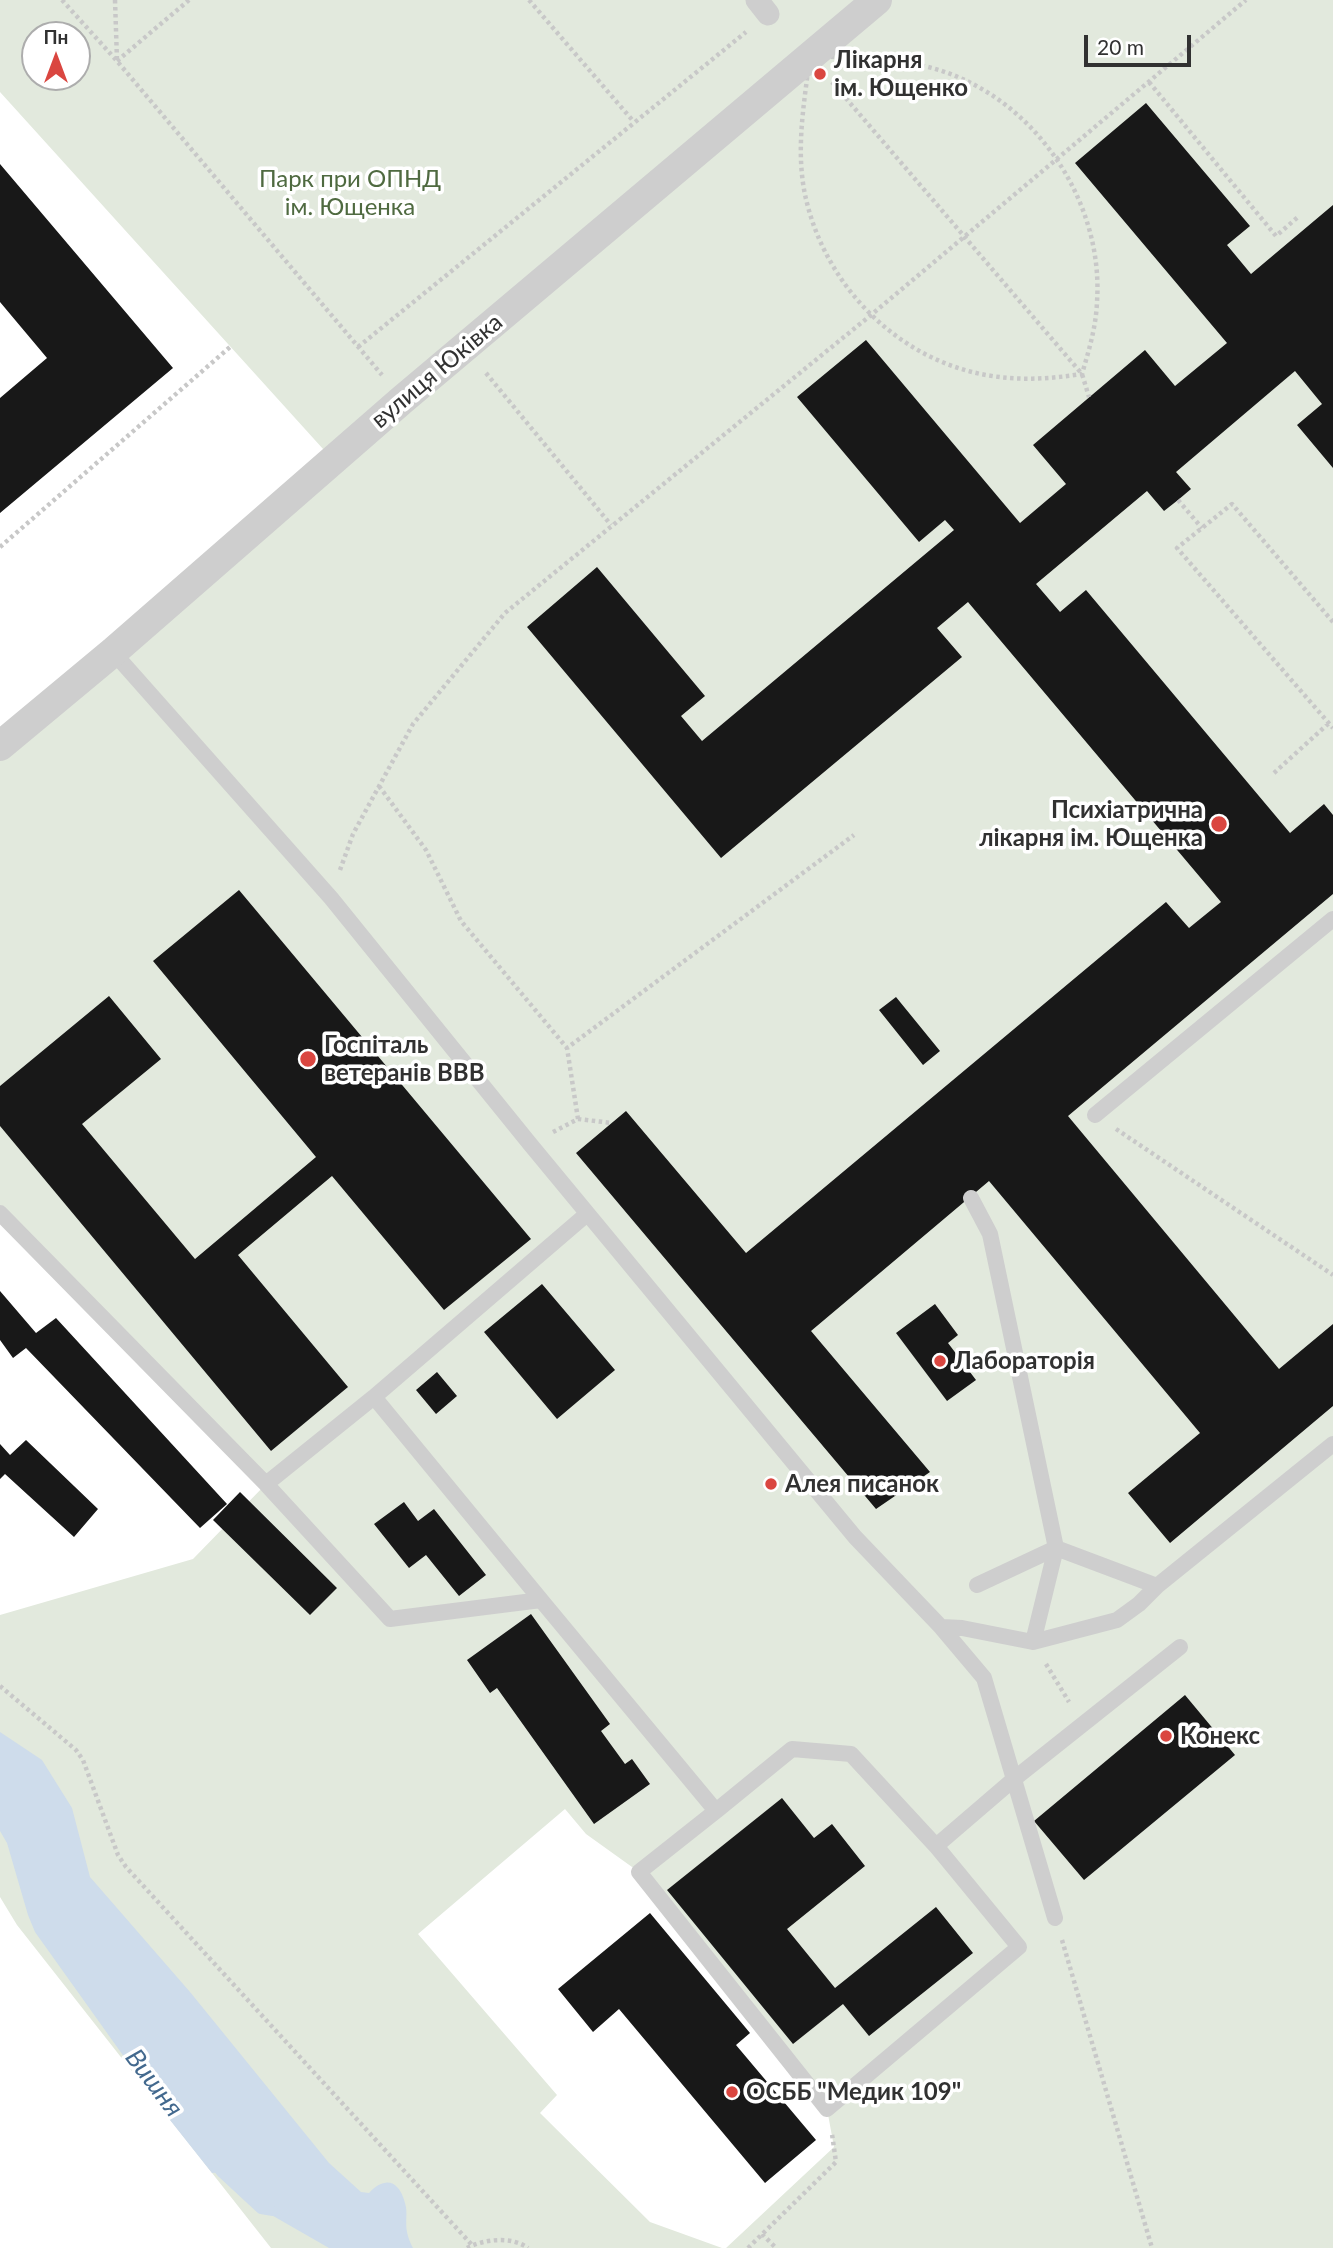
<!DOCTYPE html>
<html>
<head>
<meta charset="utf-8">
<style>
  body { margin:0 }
  #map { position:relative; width:1333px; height:2248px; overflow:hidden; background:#fff; font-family:Lato,sans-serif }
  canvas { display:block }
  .north { position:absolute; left:21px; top:21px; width:70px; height:70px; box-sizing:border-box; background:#fff; border:2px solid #adadad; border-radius:50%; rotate:0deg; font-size:19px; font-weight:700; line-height:28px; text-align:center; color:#313131 }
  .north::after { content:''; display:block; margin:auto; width:24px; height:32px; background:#da4640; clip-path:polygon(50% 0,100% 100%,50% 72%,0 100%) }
  .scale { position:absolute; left:1084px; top:35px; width:107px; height:32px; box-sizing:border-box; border:4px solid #313131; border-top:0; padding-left:9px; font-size:21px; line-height:24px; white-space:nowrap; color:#313131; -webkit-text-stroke:5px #fff; paint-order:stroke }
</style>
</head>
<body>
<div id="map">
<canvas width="1333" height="2248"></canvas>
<div class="north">Пн</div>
<div class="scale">20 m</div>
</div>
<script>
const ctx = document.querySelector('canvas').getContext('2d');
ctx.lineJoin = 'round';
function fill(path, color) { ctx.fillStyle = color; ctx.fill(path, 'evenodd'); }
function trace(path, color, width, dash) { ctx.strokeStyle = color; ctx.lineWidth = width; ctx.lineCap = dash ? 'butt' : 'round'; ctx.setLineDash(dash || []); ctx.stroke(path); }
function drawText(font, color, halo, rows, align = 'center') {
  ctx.font = font + ' Lato,sans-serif'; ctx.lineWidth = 7; ctx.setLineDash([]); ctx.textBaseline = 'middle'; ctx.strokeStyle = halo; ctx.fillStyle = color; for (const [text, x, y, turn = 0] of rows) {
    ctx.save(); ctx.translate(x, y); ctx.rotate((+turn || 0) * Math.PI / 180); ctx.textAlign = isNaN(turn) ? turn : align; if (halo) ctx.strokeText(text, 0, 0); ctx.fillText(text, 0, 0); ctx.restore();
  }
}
const green = new Path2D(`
  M0 0H1333V2248H726L834 2147 827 2109 639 1872 586 1834 565 1809 418 1934 557 2095 540 2113 650 2222 722 2248H271L17 1925 0 1897V1615L193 1559 266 1484 0 1213V746L333 460 0 92ZM35 35H77V77H35Z`);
const water = new Path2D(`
  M0 1732 42 1760 72 1808 90 1877 190 1992 329 2163 361 2192 369 2193C385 2176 399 2180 405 2203 408 2212 405 2222 407 2232 408 2237 410 2243 413 2248H329L261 2209 221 2172 212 2173 162 2110 35 1932 28 1915 7 1843 0 1831Z`);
const stream = new Path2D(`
  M212 2160 221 2172 261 2209 273 2211`);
const building = new Path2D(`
  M1146 103 1250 226 1227 245 1251 274 1333 205V468L1297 425 1322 404 1295 371 1176 472 1191 489 1178 500 1164 511 1147 491 1036 584 1060 612 1086 590 1290 833 1324 804 1333 815V894L1068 1116 1279 1369 1333 1324V1406L1170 1543 1128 1493 1200 1433 989 1181 811 1331 930 1472 876 1509 576 1153 626 1111 746 1253 1166 902 1189 928 1221 902 968 602 937 628 962 657 721 858 527 627 597 567 705 696 681 716 702 741 954 530 945 520 919 542 797 397 866 340 1020 523 1066 484 1033 445 1145 350 1175 386 1227 343 1075 163Z
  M0 164 173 368 0 513V398L47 358 0 302Z
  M239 890 531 1239 444 1310 332 1176 238 1255 348 1387 271 1451 0 1126V1086L109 996 161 1059 82 1124 195 1259 316 1157 153 961Z
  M896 997 940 1051 923 1065 879 1010Z
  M542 1284 615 1370 557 1419 484 1332Z
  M0 1291 36 1333 56 1318 227 1504 200 1528 26 1348 13 1358 0 1340Z
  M935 1304 958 1335 948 1343 976 1380 947 1401 896 1333Z
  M437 1372 457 1396 436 1414 416 1390Z
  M26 1440 98 1509 74 1537 5 1474 0 1479V1444L10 1455Z
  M240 1492 337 1588 310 1615 213 1520Z
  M404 1502 418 1521 434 1509 486 1575 459 1596 426 1555 409 1568 374 1524Z
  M531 1614 610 1724 601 1731 625 1764 632 1759 650 1784 594 1824 497 1688 490 1693 467 1660Z
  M1185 1695 1235 1755 1084 1880 1034 1821Z
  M782 1798 814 1838 832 1824 865 1866 787 1929 835 1988 936 1907 973 1953 869 2036 843 2004 793 2044 667 1890Z
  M650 1913 750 2033 736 2045 816 2140 765 2183 619 2009 593 2032 558 1989Z`);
const path = new Path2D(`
  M62 0 117 61 382 375
  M115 0 117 60
  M529 0 634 122
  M810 56C850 58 892 57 932 68 1032 95 1104 199 1097 302 1096 327 1089 350 1082 374 1049 379 1019 381 986 375 897 359 826 286 806 199 795 152 804 104 810 56Z
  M117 61 189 0
  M832 82 1082 374 1089 397
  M1149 82 1276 236 1298 217
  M358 347 746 32
  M486 373 611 525
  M1178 500 1202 528
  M0 547 230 347
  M1333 622 1232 504 1177 548 1333 728
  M1274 773 1329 723
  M379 786 426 850 461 921 567 1048
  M340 870 353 834 413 724 505 613 871 315 1246 0
  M578 1119 567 1048 854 835
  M1116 1129 1333 1275
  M553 1132 578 1119 612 1123
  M1046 1664 1069 1702
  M0 1686 76 1750 83 1760 118 1855 126 1867 472 2245
  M1062 1940 1152 2248
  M762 2234 776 2248
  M467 2248C484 2239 512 2236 528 2248
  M748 2248 836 2162 832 2134`);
const service = new Path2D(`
  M113 652 331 898 530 1144 855 1537 941 1627 984 1678 1055 1918
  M1095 1115 1333 919
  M971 1198 990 1234 1056 1548 977 1585
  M0 1213 266 1484 390 1619 541 1600 716 1811 792 1749 851 1754 936 1846 1019 1947 827 2109 639 1872 716 1811
  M374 1397 541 1600
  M266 1484 374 1397 587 1214
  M941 1627 962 1628 1033 1642 1117 1620 1139 1604 1157 1586
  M1033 1642 1056 1548 1157 1586 1333 1444
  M936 1846 1014 1779 1180 1647`);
const pedestrian = new Path2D(`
  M757 0 768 14`);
const minor = new Path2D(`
  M0 746 113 652 402 400 877 0`);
const markers = [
  [820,74,7,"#da4640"],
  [1219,824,9,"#da4640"],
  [308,1059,9,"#da4640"],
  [940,1361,7,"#da4640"],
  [771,1484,7,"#da4640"],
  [1166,1736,7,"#da4640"],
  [732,2092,7,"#da4640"]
];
const poiNames = [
  ["Лікарня",834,60],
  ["ім. Ющенко",834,88],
  ["Психіатрична",1203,810,"right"],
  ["лікарня ім. Ющенка",1203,838,"right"],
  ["Госпіталь",324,1045],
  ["ветеранів ВВВ",324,1073],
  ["Лабораторія",954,1361],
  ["Алея писанок",785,1484],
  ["Конекс",1180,1736],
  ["ОСББ \"Медик 109\"",746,2092]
];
const parkNames = [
  ["Парк при ОПНД",350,179],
  ["ім. Ющенка",350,207]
];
const streetNames = [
  ["вулиця Юківка",437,371,-40]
];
const waterNames = [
  ["Вишня",154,2083,53]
];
fill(green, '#e2e9dd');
fill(water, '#cedceb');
trace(stream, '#cedceb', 10);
fill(building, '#181818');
trace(path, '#c8c8c8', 4.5, [3.5, 3.5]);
trace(service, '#cecece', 16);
trace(pedestrian, '#cecece', 23);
trace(minor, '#cecece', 30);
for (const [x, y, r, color] of markers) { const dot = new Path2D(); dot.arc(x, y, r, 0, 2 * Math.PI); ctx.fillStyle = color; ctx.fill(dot); trace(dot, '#fff', 2.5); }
drawText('bold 24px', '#313131', '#fff', poiNames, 'left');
drawText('24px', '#4f6a40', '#fff', parkNames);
drawText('24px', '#313131', '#fff', streetNames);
drawText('italic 26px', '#43698e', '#fff', waterNames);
</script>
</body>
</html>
